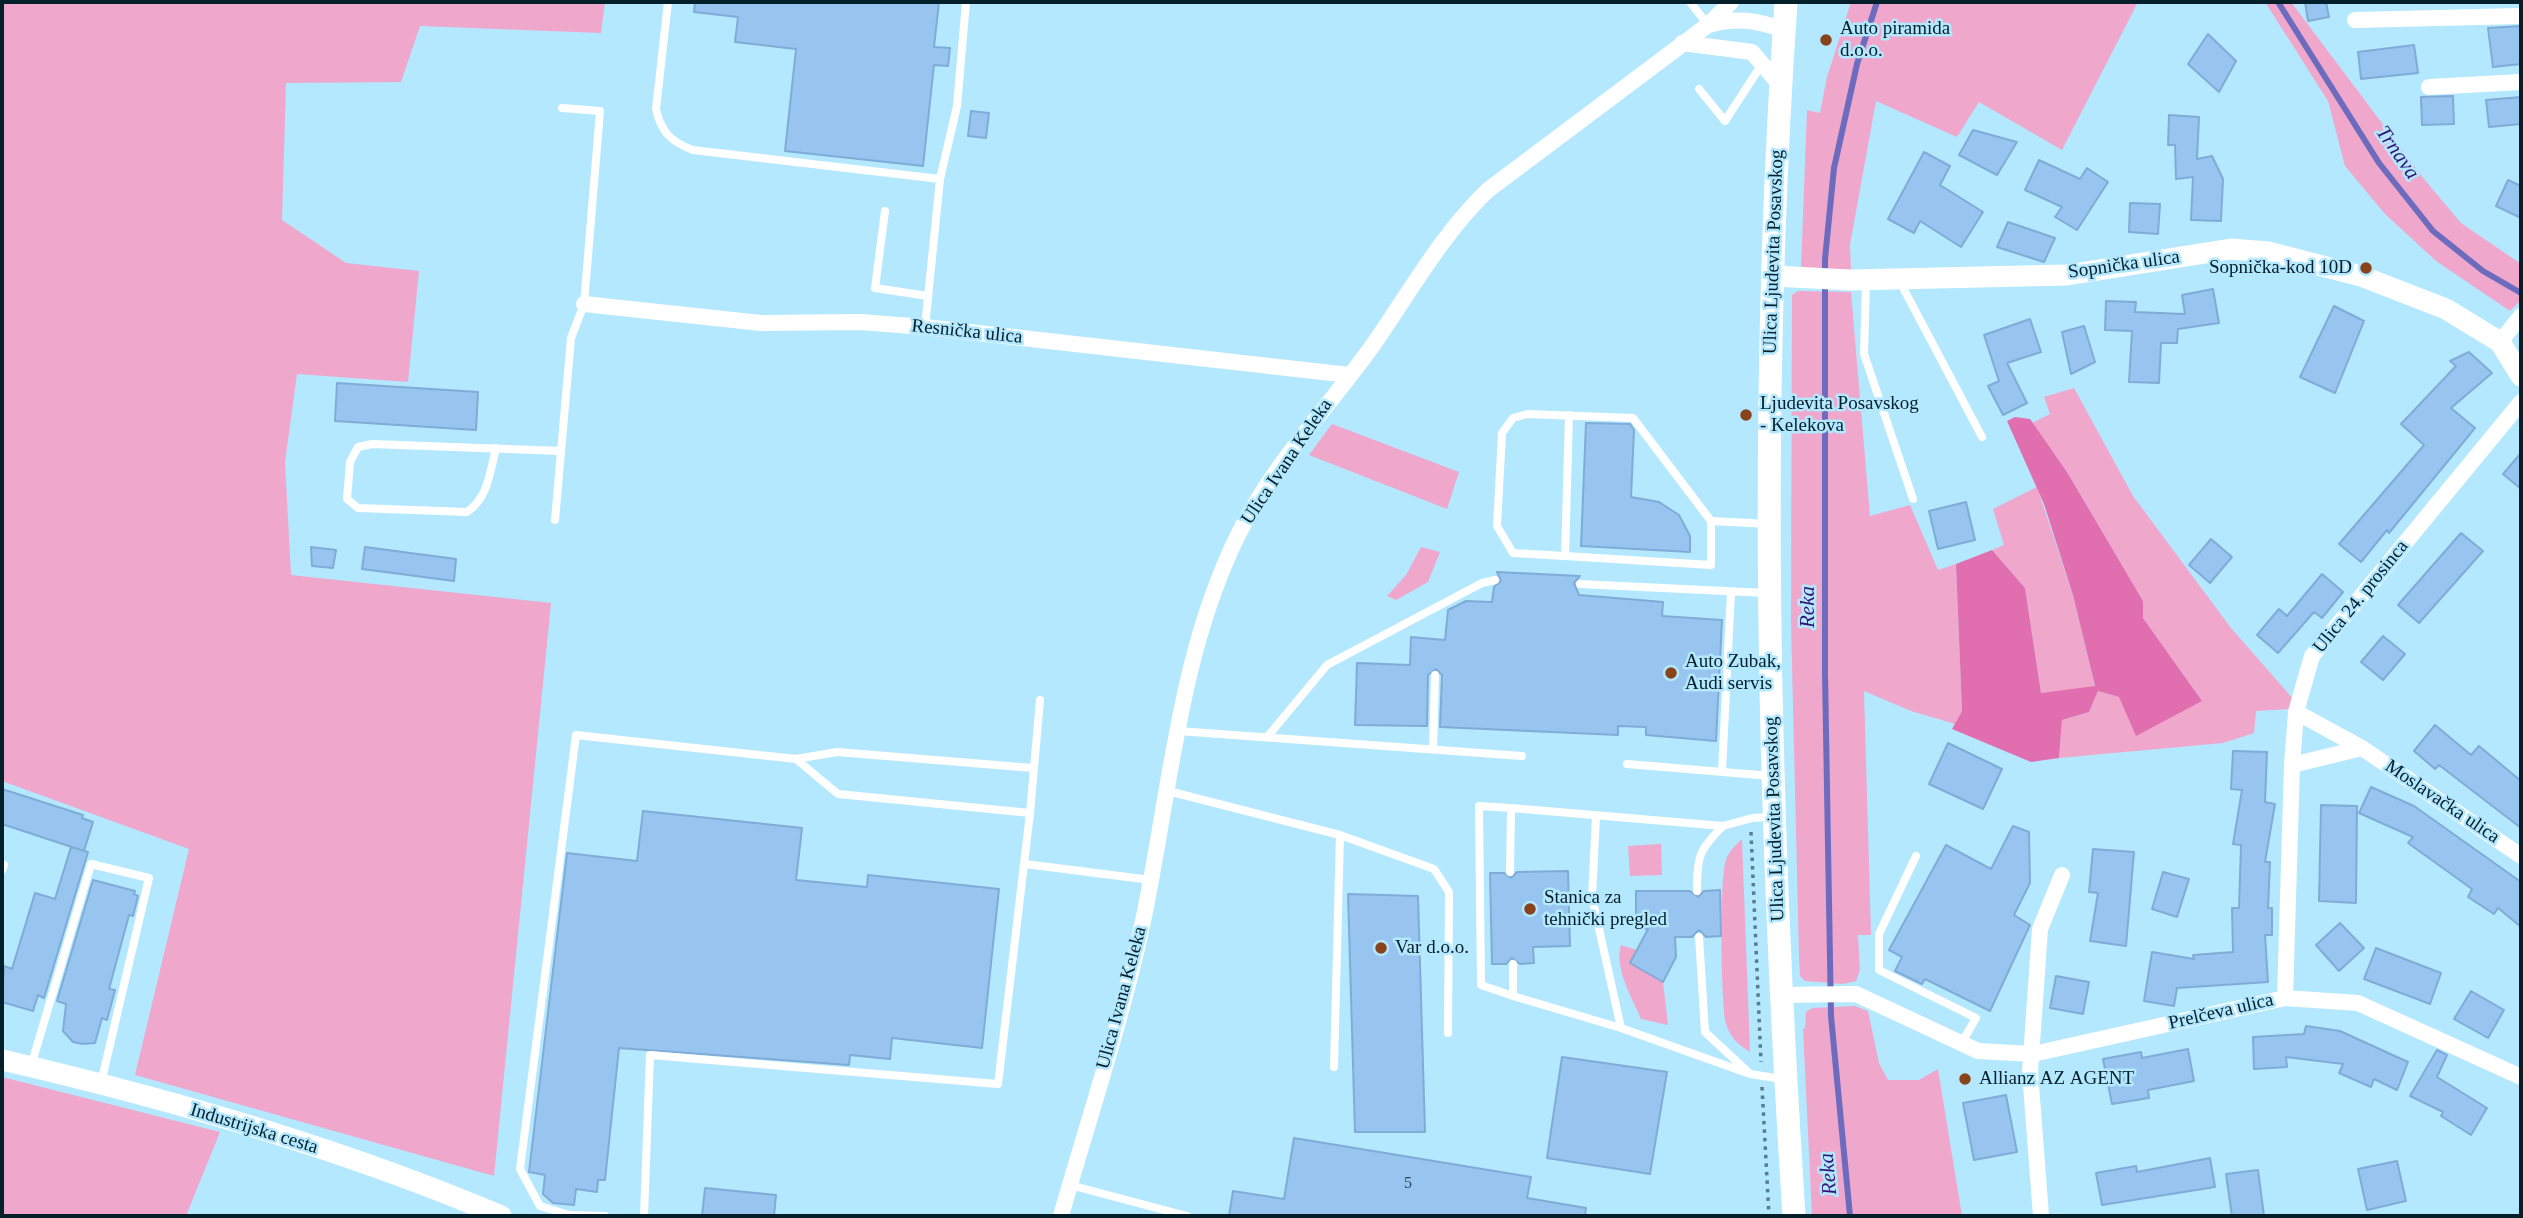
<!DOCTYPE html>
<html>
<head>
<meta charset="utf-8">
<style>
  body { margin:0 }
  #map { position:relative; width:2523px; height:1218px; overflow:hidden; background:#b4e8ff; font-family:"Times New Roman",serif }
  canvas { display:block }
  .frame { position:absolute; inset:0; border:4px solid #031f29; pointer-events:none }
</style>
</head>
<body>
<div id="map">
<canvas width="2523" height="1218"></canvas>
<div class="frame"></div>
</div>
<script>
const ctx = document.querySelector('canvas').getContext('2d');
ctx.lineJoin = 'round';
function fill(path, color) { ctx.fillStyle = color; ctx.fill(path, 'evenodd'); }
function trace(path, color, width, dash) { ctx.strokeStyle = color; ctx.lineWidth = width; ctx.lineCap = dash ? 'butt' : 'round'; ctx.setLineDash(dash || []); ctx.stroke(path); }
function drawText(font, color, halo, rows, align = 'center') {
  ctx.font = font + ' "Times New Roman",serif'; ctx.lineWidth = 5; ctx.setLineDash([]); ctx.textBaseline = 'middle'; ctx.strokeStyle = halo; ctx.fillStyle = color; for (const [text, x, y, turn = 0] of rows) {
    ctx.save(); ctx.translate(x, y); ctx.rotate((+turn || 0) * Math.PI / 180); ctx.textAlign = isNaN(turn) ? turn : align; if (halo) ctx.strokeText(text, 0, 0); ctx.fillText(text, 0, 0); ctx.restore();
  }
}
const green = new Path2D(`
  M2 2H605L601 33 420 26 401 82 286 83 282 220 346 263 419 271 408 382 297 374 285 462 291 575 551 603 494 1176 135 1075 189 849 2 781Z
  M1851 2H2138L2062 150 1979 102 1957 137 1876 101 1850 245 1851 271 1801 268 1807 110 1820 113 1827 77Z
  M2265 2H2291L2424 179 2461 223 2521 264V300L2510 311 2436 261 2385 214 2345 166 2328 101Z
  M1798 291 1851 292 1870 516 1910 505 1938 570 1956 564 1962 711 1955 724 1911 711 1864 691 1871 935H1858L1860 970 1856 981 1843 984 1805 981 1800 976 1799 956 1791 623 1792 295Z
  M2074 388 2133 496 2231 628 2295 701 2290 709 2256 711 2254 733 2223 743 2059 758 2062 720 2089 712 2098 691 2119 697 2202 701 2143 618V601L2067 472 2032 423 2050 414 2044 397Z
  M1332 424 1459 472 1447 509 1309 455Z
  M2037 487 2073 595 2095 687 2041 693 2025 588 1992 550 2004 545 1993 509Z
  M1421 547 1440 552 1428 582 1396 600 1387 596 1406 575Z
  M1742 839 1750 1052C1737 1044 1731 1038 1726 1024 1721 1005 1719 878 1726 860 1729 851 1735 846 1742 839Z
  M1661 844 1662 875 1630 876 1628 846Z
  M1621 945 1637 950 1630 963 1663 982 1668 1025 1641 1019C1632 997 1614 969 1621 945Z
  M1855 1006 1868 1011 1879 1063 1888 1080H1919L1938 1069 1962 1216H1812L1803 1029 1805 1028 1806 1012 1812 1008Z
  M2 1077 220 1132 186 1216H2Z`);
const forest = new Path2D(`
  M2015 417 2030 419 2067 472 2143 601V618L2202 701 2136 736 2119 697 2098 691 2089 712 2062 720 2059 758 2031 762 1952 729 1962 711 1956 564 1992 550 2025 588 2041 693 2095 686 2073 595 2044 504 2007 421Z`);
const stream = new Path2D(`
  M2278 2 2379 163 2433 231 2483 271 2521 293
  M1850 1216 1831 1016 1825 674V259L1834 168 1857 64 1877 2`);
const building = new Path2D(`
  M695 2H939L934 47 950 48 948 66 934 65 923 166 785 151 796 49 735 42 738 17 694 12Z
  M2305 2H2326L2329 17 2308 21Z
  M2521 26V64L2493 67 2488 28Z
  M2208 34 2236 61 2219 92 2188 64Z
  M2414 45 2418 73 2361 79 2358 52Z
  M2453 96 2454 124 2422 125 2421 97Z
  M2521 97V124L2489 127 2486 100Z
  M971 111 989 113 986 138 968 136Z
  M2169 115 2199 117 2197 159 2212 156 2223 179 2221 221 2191 220 2193 177 2176 179 2175 145H2168Z
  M1973 130 2017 142 1997 175 1959 155Z
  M1924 152 1950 166 1940 185 1983 212 1961 247 1920 221 1914 233 1888 219Z
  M2039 160 2080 179 2087 168 2108 182 2077 230 2055 217 2062 207 2025 190Z
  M2508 180 2521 186V218L2496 206Z
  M2130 203 2160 204 2158 234 2129 232Z
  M2008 222 2055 238 2044 262 1997 247Z
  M2213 289 2219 323 2178 329 2177 343H2161L2159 383 2129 382 2132 331 2105 330 2106 301 2136 302 2135 312 2185 314 2182 295Z
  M2334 306 2364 321 2335 393 2300 377Z
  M2030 319 2041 352 2007 363 2027 403 2003 415 1988 386 1999 381 1984 335Z
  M2084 326 2095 362 2071 374 2062 332Z
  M2469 352 2492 373 2451 408 2475 428 2389 533 2387 530 2361 562 2339 544 2424 445 2401 424 2456 366 2450 361Z
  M337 383 478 392 476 430 335 421Z
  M1586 423 1630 424 1634 430 1631 497 1659 502 1679 515 1690 536V552L1581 546Z
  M2521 453V489L2503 474Z
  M1966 502 1975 540 1938 549 1929 511Z
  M2461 533 2483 551 2419 623 2398 605Z
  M2211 539 2232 557 2210 583 2189 565Z
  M311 547 336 550 333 568 312 566Z
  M365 547 456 559 454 581 362 569Z
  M1497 572 1580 576 1574 583 1579 595 1663 602 1662 616 1722 620 1716 741 1646 735V727L1618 726V735L1440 727 1442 675 1436 669 1428 675 1427 726 1355 725 1357 663 1410 665 1411 637 1445 640 1448 610 1466 601 1492 602 1494 587 1501 581Z
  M2322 574 2343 592 2322 618 2314 612 2278 653 2257 635 2279 609 2287 616Z
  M2383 636 2405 654 2383 680 2361 662Z
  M2435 725 2471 755 2479 746 2521 781V828L2439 765 2435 769 2414 751Z
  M1948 743 2002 769 1983 809 1929 784Z
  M2233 751 2267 752 2265 802 2275 804 2265 862H2270L2268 908H2272V935H2265L2268 982 2177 988 2174 1006 2144 1001 2152 952 2194 959 2193 955 2233 952 2232 908H2239L2241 845 2233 844 2242 790 2231 789Z
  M2371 787 2414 806 2521 882V927L2498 908 2494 914 2468 897 2472 889 2408 843 2413 837 2359 813Z
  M2 789 83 815 82 818 93 822 84 851 2 824Z
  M2321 805 2357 806 2356 903 2319 901Z
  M643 811 802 828 796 880 867 887 868 875 999 889 982 1048 892 1038 890 1059 850 1055 849 1065 619 1048 605 1180H598L597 1192 576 1189 574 1205 553 1203 543 1194 545 1175 529 1172 567 853 637 861Z
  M2013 826 2029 832 2030 883 2014 915 2030 925 1990 1011 1925 979 1922 984 1895 971 1902 957 1889 950 1946 845 1991 869Z
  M71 847 88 852 44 998 38 995 33 1011 2 1002 4 966 12 969 35 893 55 899Z
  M2093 849 2134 852 2126 946 2090 941 2098 893 2089 892Z
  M1568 871 1570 946 1533 947 1534 963 1520 964 1512 958 1506 964H1492L1490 873H1504L1511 878 1517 872Z
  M2163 872 2189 879 2177 917 2152 909Z
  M93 880 135 891 134 894 138 896 133 916 129 915 109 989 115 990 107 1020 102 1018 95 1043 83 1044 73 1042 63 1031 66 1004 57 1001Z
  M1720 890 1721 936 1706 937 1699 930 1692 937H1675L1676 957 1663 982 1630 963 1648 929 1636 928V891H1690L1698 897 1704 891Z
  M1348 894 1418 896 1425 1132H1355Z
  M2340 923 2364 948 2339 971 2316 945Z
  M2376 948 2441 973 2430 1004 2364 979Z
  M2056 976 2089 982 2083 1014 2050 1008Z
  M2471 991 2504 1010 2488 1038 2454 1019Z
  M2306 1026 2340 1031 2408 1062 2397 1090 2374 1079 2371 1087 2339 1073 2343 1064 2286 1057 2287 1067 2254 1069 2253 1037 2304 1034Z
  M2188 1049 2194 1081 2148 1090 2149 1098 2112 1104 2103 1059 2141 1052 2142 1058Z
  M2437 1050 2447 1055 2437 1077 2487 1108 2471 1135 2441 1116 2443 1112 2410 1096Z
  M1562 1057 1667 1072 1650 1174 1547 1158Z
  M2006 1095 2017 1152 1974 1160 1963 1103Z
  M1294 1138 1531 1177 1527 1198 1586 1208 1585 1216H1229L1233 1191 1284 1199Z
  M2210 1158 2215 1187 2102 1205 2096 1173 2136 1166 2137 1172Z
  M2397 1161 2406 1201 2367 1210 2358 1169Z
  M2258 1170 2264 1216H2232L2226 1174Z
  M705 1188 776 1195 774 1216H702Z`);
const path = new Path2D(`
  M1751 832 1761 1062
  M1762 1087 1769 1216`);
const service = new Path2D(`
  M668 2 656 109C661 132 671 142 693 150L940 179
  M1690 2 1708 25
  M1699 89 1725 121 1762 64
  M885 211 875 288 928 296
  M1866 280 1864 354 1913 499
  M1900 282 1982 437
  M925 327 940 179 957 106 966 2
  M1569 415 1565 556 1711 565V521
  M496 448C490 472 488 498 467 512L358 508 347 499 350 462 358 447 372 444 561 451
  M555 520 571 338 584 304 600 111 562 108
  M1565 556 1513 553 1497 526 1502 433 1513 418 1527 414 1633 418 1711 521 1769 524
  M1580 584 1766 593
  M1178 731 1522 756
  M1268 736 1327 665 1482 583 1495 580
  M1433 749 1435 675
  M796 759 838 794 1030 813
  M1627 764 1771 776
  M1722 771 1731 592
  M1168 791 1340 835 1434 869 1449 892 1448 1033
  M1511 808 1479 806 1481 985 1513 996
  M1596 816 1592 897 1621 1028
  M1916 856 1879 934V970L1976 1018 1961 1044
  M1025 864 1151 880
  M2 870 4 865
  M1510 872 1511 808 1723 826 1752 818 1772 817
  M1697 891C1697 856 1699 850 1723 826
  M1699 937 1705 1032 1748 1072
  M1513 964V996L1621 1028 1750 1074 1782 1079
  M31 1066 91 864 149 878 101 1083
  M1334 1067 1340 835
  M1070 1185 1187 1216
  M605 1216 569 1215 540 1206 520 1169 576 735 796 759 837 752 1033 768
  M644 1216 650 1055 998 1084 1030 813 1040 700`);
const minor = new Path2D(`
  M2355 20 2521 16
  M1708 25 1731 2
  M1682 43 1752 52 1780 85
  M2429 87 2521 82
  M584 304 761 323 860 322 925 327 1349 375
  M2500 342 2521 316
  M2296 712 2362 748 2521 856
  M2292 765 2362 748
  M1781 995 1856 994 1978 1051 2033 1054 2285 998 2358 1003 2521 1077
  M2285 998 2292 765 2296 712 2312 656 2521 402
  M1061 1216C1088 1120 1121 1023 1142 926 1170 795 1178 656 1238 535 1273 464 1328 408 1373 345 1410 292 1441 235 1488 190L1708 25C1737 17 1756 20 1784 30
  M2041 1216 2030 1072 2040 929 2062 875`);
const tertiary = new Path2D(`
  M1773 276 1850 280 2067 275 2231 249 2268 252 2361 276 2446 309 2500 342 2521 376
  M2 1060C171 1099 341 1148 501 1216`);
const secondary = new Path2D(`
  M1786 2C1758 406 1768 812 1794 1216`);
const markers = [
  [1826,40,7,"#88431b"],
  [2366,268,7,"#88431b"],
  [1746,415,7,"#88431b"],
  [1671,673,7,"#88431b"],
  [1530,909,7,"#88431b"],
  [1381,948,7,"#88431b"],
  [1965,1079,7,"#88431b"]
];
const numberNames = [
  ["5",1408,1184]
];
const poiNames = [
  ["Auto piramida",1840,29],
  ["d.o.o.",1840,51],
  ["Sopnička-kod 10D",2352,268,"right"],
  ["Ljudevita Posavskog",1760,404],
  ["- Kelekova",1760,426],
  ["Auto Zubak,",1685,662],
  ["Audi servis",1685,684],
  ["Stanica za",1544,898],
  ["tehnički pregled",1544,920],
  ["Var d.o.o.",1395,948],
  ["Allianz AZ AGENT",1979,1079]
];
const streetNames = [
  ["Ulica Ljudevita Posavskog",1774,252,-88],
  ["Sopnička ulica",2124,265,-8],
  ["Resnička ulica",967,332,6],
  ["Ulica Ivana Keleka",1287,462,-56],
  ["Ulica 24. prosinca",2361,597,-51],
  ["Moslavačka ulica",2442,802,34],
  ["Ulica Ljudevita Posavskog",1775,819,-92],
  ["Ulica Ivana Keleka",1122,998,-75],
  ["Prelčeva ulica",2221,1012,-13],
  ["Industrijska cesta",254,1129,17]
];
const waterNames = [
  ["Trnava",2397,153,55],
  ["Reka",1808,607,-90],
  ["Reka",1829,1174,-95]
];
fill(green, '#f0a7cc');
fill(forest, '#e16eae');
trace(stream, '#6d6bbd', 6);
fill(building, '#98c5f0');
trace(building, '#7facd6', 2);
trace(path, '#567d8d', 3.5, [3.5, 5]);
trace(service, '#fff', 8);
trace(minor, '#fff', 16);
trace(tertiary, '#fff', 21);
trace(secondary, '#fff', 23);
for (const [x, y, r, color] of markers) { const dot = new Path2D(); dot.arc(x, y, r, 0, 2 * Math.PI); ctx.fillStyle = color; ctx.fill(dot); trace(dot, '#b4e8ff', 2.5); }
drawText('16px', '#28485b', null, numberNames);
drawText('19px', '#031f29', '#b4e8ff', poiNames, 'left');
drawText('19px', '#031f29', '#b4e8ff', streetNames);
drawText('italic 21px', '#321477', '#b4e8ff', waterNames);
</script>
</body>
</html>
